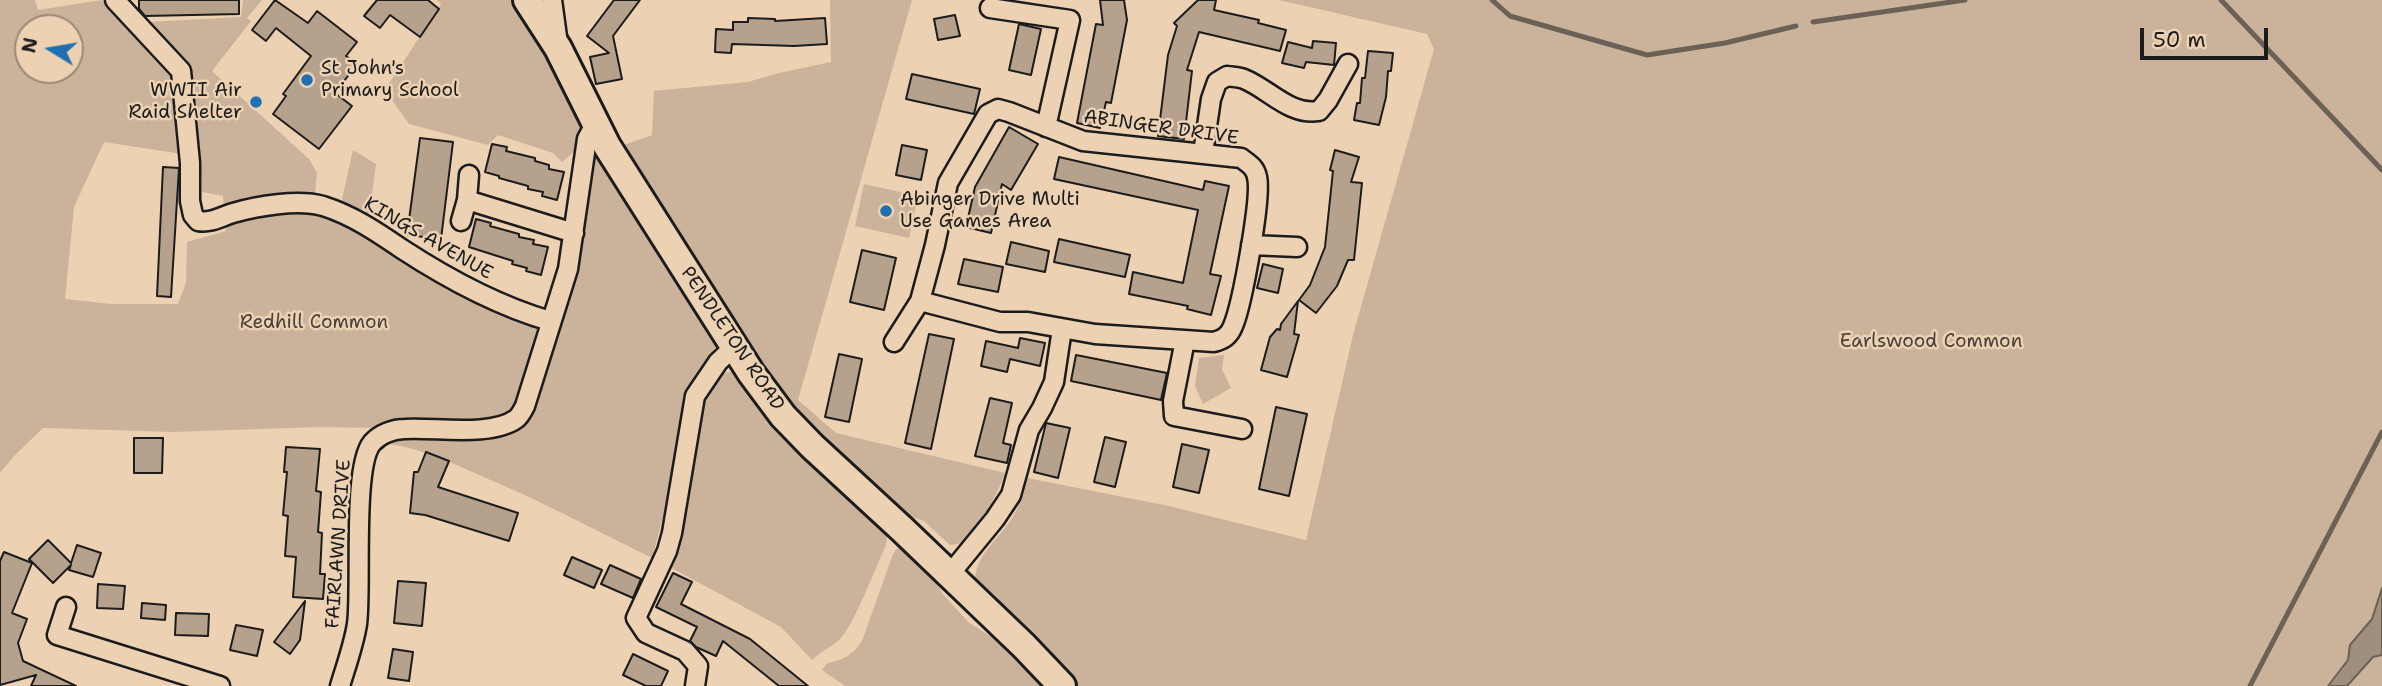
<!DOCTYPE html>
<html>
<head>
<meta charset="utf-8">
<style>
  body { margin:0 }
  #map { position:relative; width:2382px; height:686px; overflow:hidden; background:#ecd1b3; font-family:"Shantell Sans",sans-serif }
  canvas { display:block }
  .north { position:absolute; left:14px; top:14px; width:70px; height:70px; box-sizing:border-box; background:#ecd1b3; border:2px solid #998977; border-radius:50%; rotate:281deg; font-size:19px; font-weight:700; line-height:28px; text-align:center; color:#1c1c1c }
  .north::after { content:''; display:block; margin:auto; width:24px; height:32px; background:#1f6fb2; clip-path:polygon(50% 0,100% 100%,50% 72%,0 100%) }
  .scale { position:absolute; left:2140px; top:28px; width:128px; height:32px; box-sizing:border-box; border:4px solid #1c1c1c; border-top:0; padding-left:9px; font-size:21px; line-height:24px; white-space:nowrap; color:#1c1c1c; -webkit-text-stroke:5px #ecd1b3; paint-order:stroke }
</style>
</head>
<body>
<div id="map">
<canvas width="2382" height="686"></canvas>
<div class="north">N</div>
<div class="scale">50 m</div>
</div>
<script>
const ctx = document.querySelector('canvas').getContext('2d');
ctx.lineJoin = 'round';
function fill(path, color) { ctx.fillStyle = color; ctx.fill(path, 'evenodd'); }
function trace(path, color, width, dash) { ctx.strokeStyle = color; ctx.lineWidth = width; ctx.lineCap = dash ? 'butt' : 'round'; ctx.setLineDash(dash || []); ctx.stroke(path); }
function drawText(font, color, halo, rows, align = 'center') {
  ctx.font = font + ' "Shantell Sans",sans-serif'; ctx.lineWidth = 5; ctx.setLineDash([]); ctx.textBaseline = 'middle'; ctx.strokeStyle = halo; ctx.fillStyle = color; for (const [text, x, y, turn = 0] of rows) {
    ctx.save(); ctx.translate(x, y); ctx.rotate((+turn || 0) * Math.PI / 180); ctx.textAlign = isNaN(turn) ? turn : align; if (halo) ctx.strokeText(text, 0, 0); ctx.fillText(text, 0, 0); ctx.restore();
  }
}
const green = new Path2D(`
  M0 0H35L38 10 102 0 173 74 182 154 104 142 74 207 65 299 111 304H178L186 283 187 242 226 231 223 196 202 192 200 151 190 86 147 22 241 17 243 0H262L247 18 251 21 212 71 309 159 317 173 314 205 339 213 353 150 376 164 367 232C422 266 477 306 539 326L517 399 508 412 492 420 404 423 377 428 319 427 172 432 43 428 15 455 0 473ZM28 28H70V70H28Z
  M437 0H517L580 114 581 130 576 150 562 162 553 153 498 135 488 145 409 124 385 90 441 4Z
  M830 0H912L798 400 836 433 1005 473C1000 489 976 535 961 543 958 544 954 544 950 545L924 521 906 515 791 409 692 263 621 146 652 135 654 91 748 82 779 73 831 62Z
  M1279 0H2382V686H1077L981 591 984 588 975 578C978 550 1004 536 1016 511 1021 501 1024 489 1027 478L1169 506 1306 540 1353 335 1434 49 1427 34Z
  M599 153 715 338C719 366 691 379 684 404 678 423 677 444 674 463 668 496 661 527 652 558 597 531 543 502 486 478 454 464 424 449 389 444L387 441 402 438C432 439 502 445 524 425 530 419 532 408 535 400L592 154Z
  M864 184 918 196 909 238 855 226Z
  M1224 355 1222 369 1231 388 1203 404 1195 386 1199 358Z
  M732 372 742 377 798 452 887 536 886 545C876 566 854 626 839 640 831 647 820 652 812 660L781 627 668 566 704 396 722 373Z
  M899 546 934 580 943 594 968 622 1026 659 1050 686H845L822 670 827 663C844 660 852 655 862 641L893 554Z`);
const water = new Path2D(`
  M2382 588V655L2373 657 2347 686H2328L2348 660 2350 645 2372 619Z`);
const stream = new Path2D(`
  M1492 0 1510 16 1647 55 1725 43 1796 26
  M2221 0 2382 170
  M1813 22 1965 0
  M2250 686 2382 432`);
const building = new Path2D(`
  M139 0H239V14L145 16 139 9Z
  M275 0 308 23 317 11 357 42 346 56 357 64 335 93 352 106 319 149 273 114 286 96 283 94 311 56 276 28 266 41 252 30Z
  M377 0H428L439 9 420 37 390 15 380 28 364 16Z
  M614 0H640L613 36 622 79 596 84 590 57 609 53 587 36Z
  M1100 0H1124L1127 20 1111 103 1106 102 1100 128 1077 123 1096 24 1103 25Z
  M1198 0H1216L1214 10 1259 20 1258 23 1286 30 1280 51 1199 32 1187 70 1192 71 1184 139 1158 136 1168 55 1177 26 1174 23Z
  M955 15 960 36 938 40 934 19Z
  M748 18 775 19V21L825 18 827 44 794 46 732 44 731 53 715 52 716 29 733 30V22H748Z
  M1019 24 1041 29 1031 75 1009 70Z
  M1313 41 1336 43 1334 65 1306 62 1304 68 1282 63 1288 42 1312 48Z
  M1368 51 1393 53 1391 71H1388L1386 97 1379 125 1354 120 1357 103H1360L1362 78H1365Z
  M912 74 980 89 974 114 906 99Z
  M1009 127 1038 144 1011 190 1002 184 991 233 966 227 975 187Z
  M420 138 453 142 441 239 407 235Z
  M492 144 507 147 506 151 535 158V161L549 165V169L564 172 557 200 542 196 543 192 528 189V186L499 178V176L485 172Z
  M902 145 927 150 921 180 896 175Z
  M1335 150 1359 157 1351 182 1362 183 1354 260H1348L1337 286 1316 313 1299 300 1310 285 1325 247 1333 171 1330 170Z
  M1059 157 1203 190 1205 181 1229 186 1210 274 1221 276 1211 315 1187 309 1188 306 1129 294 1133 272 1183 283 1198 210 1054 179Z
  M163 167 179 168 171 297 157 296Z
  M476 219 491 223 490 226 519 234V237L534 240 533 244 548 247 541 275 526 271 527 268 512 264 513 261 469 247Z
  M1059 239 1130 255 1125 277 1054 262Z
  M1011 242 1049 251 1045 272 1006 264Z
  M862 250 896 258 884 310 850 302Z
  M964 259 1003 267 998 292 958 284Z
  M1263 264 1283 269 1278 293 1257 288Z
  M1298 301 1294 334 1299 335 1287 377 1261 370 1270 337 1277 329 1280 330 1281 324Z
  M929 334 954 339 931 449 905 443Z
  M1020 338 1045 343 1040 366 1010 359 1007 372 981 366 986 341 1018 348Z
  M839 354 862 359 849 422 825 417Z
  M1076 355 1167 373 1161 400 1071 381Z
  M990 398 1012 403 1003 443 1011 445 1007 463 975 456Z
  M1276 407 1307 414 1289 496 1259 489Z
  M1046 423 1070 428 1058 478 1034 472Z
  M1105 437 1126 442 1115 487 1094 482Z
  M134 438H163L162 473H134Z
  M1182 444 1209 450 1199 493 1173 487Z
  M286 447 320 449 316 491 321 492 318 532 322 533 320 574H325L323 599 293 597 296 557 285 556 288 516 283 515 287 472H284Z
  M426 452 449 461 438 487 518 513 509 541 425 515 410 513 414 472H418Z
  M48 540 71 563 77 545 101 553 93 577 69 570 71 565 53 583 29 559Z
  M4 552 32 563 12 613 27 619 18 643 23 661 76 686H31L36 675 0 685V561Z
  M572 557 602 570 594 588 564 575Z
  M610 565 641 579 633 598 601 584Z
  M673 573 692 582 681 604 750 639 808 686H779L723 641 716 656 696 647 690 641 697 627 656 607Z
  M398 581 426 583 422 626 394 623Z
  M98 584 125 586 123 609 97 608Z
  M305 601 300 640 290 654 274 642Z
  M142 603 166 605 165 620 141 618Z
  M176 613 209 614 208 636 175 635Z
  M236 625 263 630 257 656 230 650Z
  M393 649 413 652 409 681 388 678Z
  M633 654 668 671 661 686H646L623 675Z`);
const street = new Path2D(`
  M115 0 181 71 190 163V201L193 215 198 221C212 223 220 217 233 213 257 206 298 199 323 206 352 215 377 232 402 249 448 279 498 306 550 321
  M552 0 558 44
  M990 8 1070 20 1046 127
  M998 109 1009 112 1083 141 1241 158C1249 164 1255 167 1257 177 1262 197 1242 305 1233 326 1229 336 1224 339 1214 342L1095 334 1028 322H1000L920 301 935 245 948 183 988 114Z
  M1203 153 1211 99 1217 82 1227 76C1233 77 1239 77 1244 79 1269 89 1290 116 1319 111L1328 100 1348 64
  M467 200 469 175
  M461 221 467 200 574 233
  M1251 245 1297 247
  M1185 340 1173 401 1174 416 1242 429
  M894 342 920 301
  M950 574 995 519 1011 495 1029 430 1042 408 1054 382 1062 329
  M66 607 57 635 220 686
  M340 686C346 666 354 644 357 624 362 588 352 467 372 443 380 434 393 429 405 429 435 427 491 437 516 419 520 416 523 410 525 406L568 269 587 139 595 124
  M695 686 698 666 685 651 646 633 636 618 667 551 672 533 695 396 718 362 735 346`);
const secondary = new Path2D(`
  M527 0 558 48 607 146 751 373 783 416 812 446 903 530 1024 646 1062 686`);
const markers = [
  [307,80,7,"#1f6fb2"],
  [256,102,7,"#1f6fb2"],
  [886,211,7,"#1f6fb2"]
];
const poiNames = [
  ["St John's",321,69],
  ["Primary School",321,91],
  ["WWII Air",242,91,"right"],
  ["Raid Shelter",242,113,"right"],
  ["Abinger Drive Multi",900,200],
  ["Use Games Area",900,222]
];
const streetNames = [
  ["ABINGER DRIVE",1161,128,8],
  ["KINGS AVENUE",428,239,30],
  ["PENDLETON ROAD",732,339,56],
  ["FAIRLAWN DRIVE",339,544,-86]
];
const parkNames = [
  ["Redhill Common",314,323],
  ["Earlswood Common",1931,342]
];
fill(green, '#cab39a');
fill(water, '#a08f7c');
trace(water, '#6b6156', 2);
trace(stream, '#6b6156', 5);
fill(building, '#b5a18c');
trace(building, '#1c1c1c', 2);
trace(street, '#1c1c1c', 23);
trace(secondary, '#1c1c1c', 32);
trace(street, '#ecd1b3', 18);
trace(secondary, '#ecd1b3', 26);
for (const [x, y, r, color] of markers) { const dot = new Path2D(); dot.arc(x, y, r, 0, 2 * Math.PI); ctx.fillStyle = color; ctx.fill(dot); trace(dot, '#ecd1b3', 2.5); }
drawText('19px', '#1c1c1c', '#ecd1b3', poiNames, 'left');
drawText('19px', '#1c1c1c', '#ecd1b3', streetNames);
drawText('19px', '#48423c', '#ecd1b3', parkNames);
</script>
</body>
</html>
